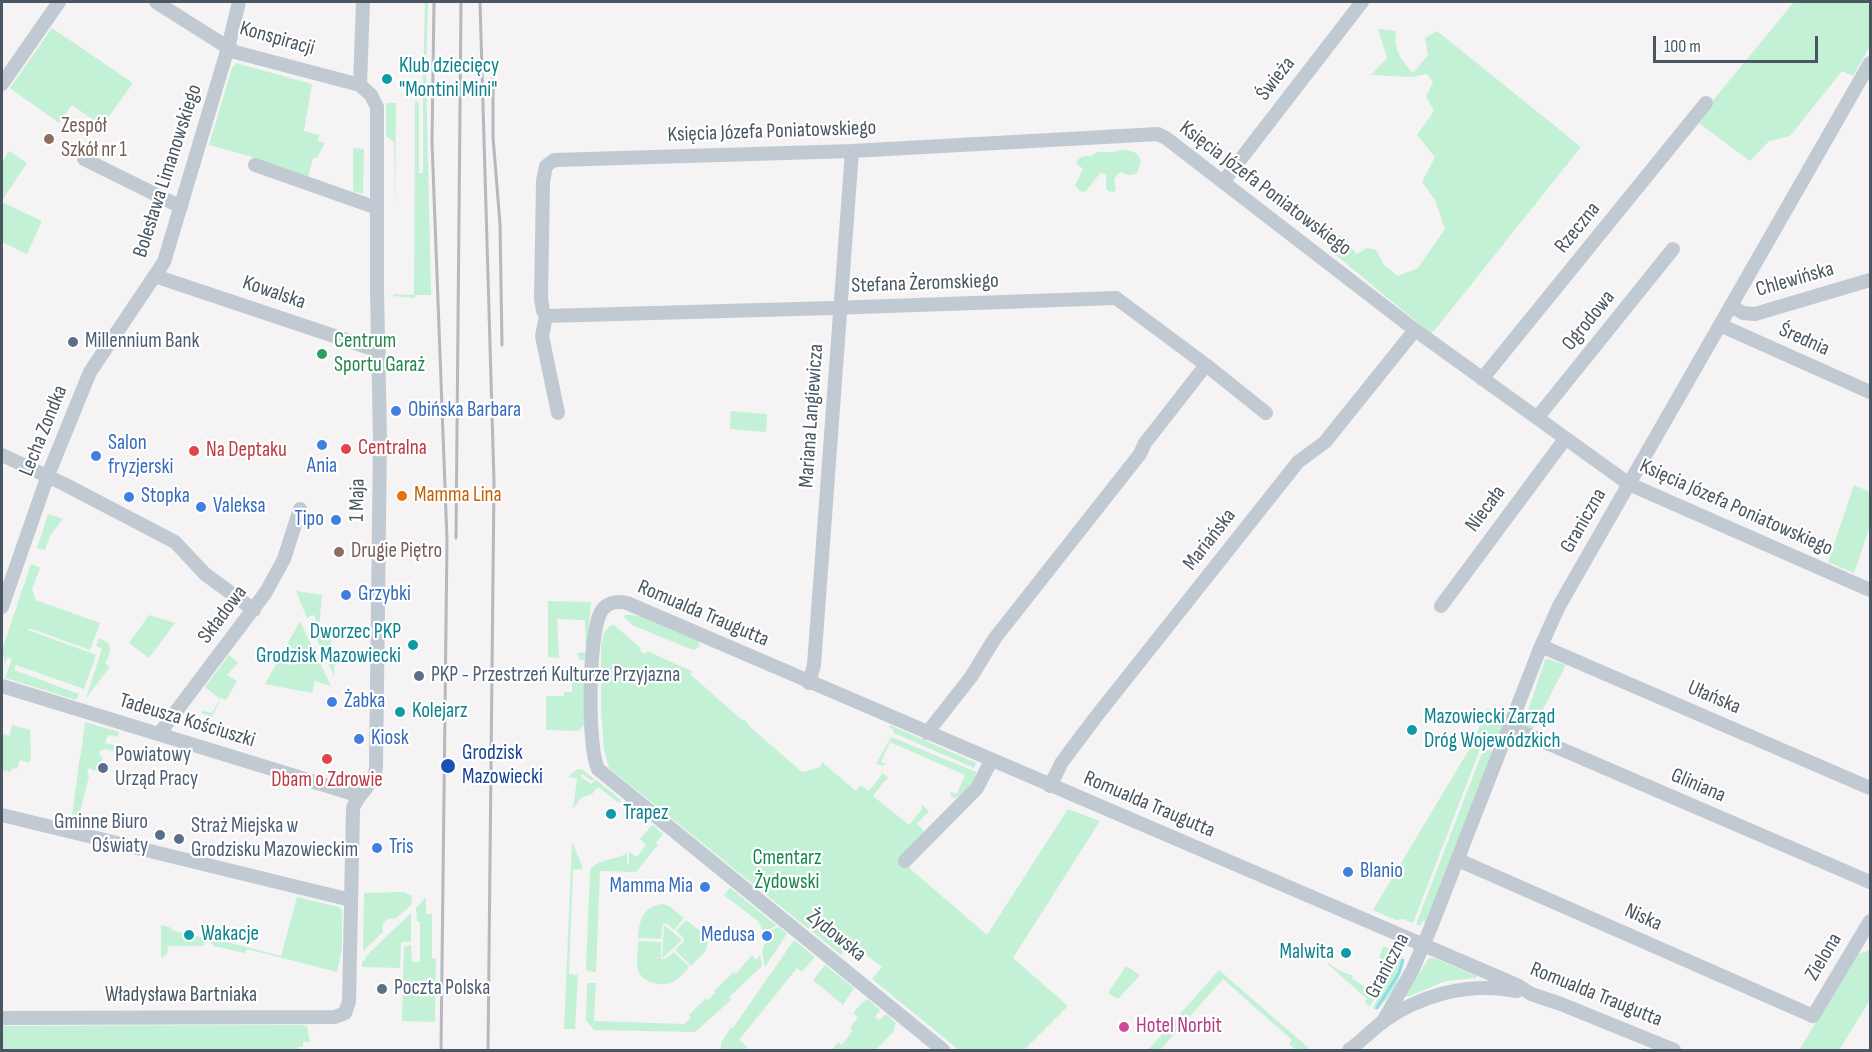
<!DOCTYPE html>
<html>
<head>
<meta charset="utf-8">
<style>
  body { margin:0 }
  #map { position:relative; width:1872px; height:1052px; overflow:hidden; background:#f5f3f3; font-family:"Sofia Sans Condensed",sans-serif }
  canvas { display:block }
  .frame { position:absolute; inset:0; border:3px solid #4a5661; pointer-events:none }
  .scale { position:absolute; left:1653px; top:36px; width:165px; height:27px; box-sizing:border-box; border:3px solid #4a5661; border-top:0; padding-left:8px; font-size:18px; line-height:21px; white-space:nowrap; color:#4a5661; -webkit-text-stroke:4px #fff; paint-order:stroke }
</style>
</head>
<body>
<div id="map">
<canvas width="1872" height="1052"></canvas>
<div class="frame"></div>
<div class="scale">100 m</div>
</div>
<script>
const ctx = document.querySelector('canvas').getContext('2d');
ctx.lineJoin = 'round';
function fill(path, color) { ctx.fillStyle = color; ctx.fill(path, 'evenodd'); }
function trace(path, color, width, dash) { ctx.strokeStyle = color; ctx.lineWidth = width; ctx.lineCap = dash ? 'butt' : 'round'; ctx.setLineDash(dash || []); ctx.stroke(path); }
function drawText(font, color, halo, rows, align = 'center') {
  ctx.font = font + ' "Sofia Sans Condensed",sans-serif'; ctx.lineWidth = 4.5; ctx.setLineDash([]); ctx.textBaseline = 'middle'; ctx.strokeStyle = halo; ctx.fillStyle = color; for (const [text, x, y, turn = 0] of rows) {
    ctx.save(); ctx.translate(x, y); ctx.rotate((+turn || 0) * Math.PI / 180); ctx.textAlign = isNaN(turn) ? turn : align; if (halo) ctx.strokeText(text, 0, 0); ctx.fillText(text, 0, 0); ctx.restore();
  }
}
const green = new Path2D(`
  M425 2H428L426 75 431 295H415V298L393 296V294L414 295 415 101 418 102 419 106V173H423V82Z
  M1794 2H1870V46L1853 76 1842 71 1790 136 1769 141 1750 161 1696 121Z
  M52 28 133 83 102 126 72 105 59 123 10 88Z
  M1378 29 1396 31C1393 49 1401 60 1413 73L1428 55 1425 38 1437 31 1581 147 1434 331 1430 333 1331 251 1340 235 1357 254 1367 248 1376 250 1384 265 1398 276 1418 268 1445 229 1435 200 1422 182 1435 157 1417 135 1434 111 1426 97 1433 82 1427 74 1412 77 1371 75 1387 58Z
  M236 63 312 84 304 131 319 135 318 141 325 143 317 158H313L308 178 249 156 209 145 232 68Z
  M386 103H396L395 206 394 142 386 136Z
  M353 148 364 149 363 194 353 191Z
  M1120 150C1138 150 1146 157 1136 174L1128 175 1121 172 1116 176 1114 180 1116 189 1114 192 1108 191 1106 188V174L1100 173 1087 190 1084 192 1080 191 1075 186 1083 169 1076 163C1079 157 1085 155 1091 156L1098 152H1113Z
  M9 151 27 163 3 199 2 197V162Z
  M2 202 42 221 27 254 2 242Z
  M731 411 767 414 766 432 730 429Z
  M1854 485 1870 492V526L1854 573 1828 562Z
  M48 514 63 519 50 536 45 550 37 548Z
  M31 564 40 568 32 589 36 600 100 623 90 650 29 628 28 630 96 655 84 689 16 665 14 670 79 694 76 700 5 678 12 659 7 657 5 664 2 650Z
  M296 591 322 595 319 628 331 630 330 662 335 663 334 676 311 627H315V616L313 615 307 618Z
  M548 601 591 602 586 660H580L577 653 586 652 585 620 557 619 559 658 548 657Z
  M149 615 175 623 149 658 129 643Z
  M630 615 640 616 698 641 700 646 694 650 688 648 632 625 624 617 625 615Z
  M300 621 331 686 315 681 312 693 265 684Z
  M611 625H614L641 648 640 651 645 654 647 651 689 670 692 671 690 674 742 720H745L750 727 802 772 820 767 822 762 856 791 860 785 869 791 883 773 889 779H886L873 796 909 825 922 809 921 807 922 805 929 811 917 824 924 831 900 860 987 935 1068 809 1100 821 1013 958 1068 1006 1024 1050H959L872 979 882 967 850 943 841 955 609 768 604 750 601 710V646L604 632Z
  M99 638C113 643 112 651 105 663L110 667 86 698 102 649 96 646Z
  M229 655 238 663 227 675 237 681 226 700 221 698 212 717 201 713 203 711 212 713 220 699 205 687Z
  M1548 659 1566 665 1532 730 1523 726 1545 660Z
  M572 674H584V725L578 731 546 730V696H564V692H572Z
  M1487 708 1507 717 1497 744 1491 741 1490 743 1476 739 1475 742 1482 744 1413 923 1404 919 1396 920 1373 910 1473 743Z
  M85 722 119 732 118 737 110 735 107 737 105 743 115 745 114 751 105 749 100 751 99 755 103 758 99 771 92 770 90 768 87 770 89 776 77 824 71 823 80 756 82 754 81 753Z
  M12 725 30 730 31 757 29 763 20 760 17 769 13 768 10 772 2 770V734L10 736Z
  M890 725 976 763 974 768 894 733 893 729 889 727Z
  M891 737 976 772C975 782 963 795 954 798L950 795 951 792 957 794 965 775 890 742 881 762 885 764 884 766 876 764Z
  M1489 750 1494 752 1426 922 1423 921 1420 926 1416 924 1482 753Z
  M582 769 594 779 592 781 582 774 580 776 591 784 596 780 621 800 619 803 598 787 592 794 581 798 573 809 577 778 568 777 576 770Z
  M652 825 663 834 656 843 658 845 636 872 600 871 596 972 588 971 586 968 590 870C598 858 616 861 627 853V863L629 864V852L637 857 646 845 640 839Z
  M572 842 582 866V869L573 870 569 974 578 975 575 1029H564Z
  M730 888 777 926 763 931 758 921 724 895Z
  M404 892 412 896 411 905 395 919C386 917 381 923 383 932L363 951 364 893Z
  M297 897 339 907 342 911V949L337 972 247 949 245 953 214 946 210 942 204 943 203 946H168L167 955 161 958V925L169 927 174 931 214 940 215 939 281 956Z
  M426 897V914H432V958L436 959 435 1022 402 1021 404 947 411 945 412 962H420V922L417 921 416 908Z
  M663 904 669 906 684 918 674 930 666 923 663 924 661 939 638 938C639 921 643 906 663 904Z
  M411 913V942H401L400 968 362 967V962L365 960 366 956Z
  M686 920 704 934 708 943 705 952 691 966 675 950 684 941 683 937 676 931Z
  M664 925 682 940 663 958 662 957Z
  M779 927 787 934 765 967 762 952 765 942 764 933Z
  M794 940 815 957 802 972 797 968 739 1040 747 1047 744 1050H721V1043L731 1027 733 1028Z
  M638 941 661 942V959H665L674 952 689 967C685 972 680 977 675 981 664 988 642 983 638 970 636 961 638 950 638 941Z
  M1394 941C1415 957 1392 1000 1375 1010L1373 1008 1398 959Z
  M1383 946 1393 950 1395 959 1370 1007 1365 1002 1367 999 1328 964 1329 963 1338 970 1353 976 1352 979 1374 992 1387 962 1379 958Z
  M1870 950V1000L1839 1050H1799L1858 954Z
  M752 955 756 960 760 955 762 966 729 997 731 1000 695 1032 594 1030 586 1020 587 983H596L594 1021 684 1024 691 1018 689 1015 706 998 708 1000 715 993 714 991 734 972 736 974Z
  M1429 958H1434L1477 976 1476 978 1446 981 1407 997 1405 995Z
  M825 965 854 988 843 1005 813 980Z
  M1126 966 1140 975 1118 999 1108 993Z
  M1219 970 1311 1050H1295V1049L1289 1044 1292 1040 1223 979 1160 1050H1148Z
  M868 999 880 1010 875 1017 879 1020 886 1014 896 1023 893 1032 876 1050H832L838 1042 842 1045 853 1030 850 1028 858 1017 853 1013 863 1002Z
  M301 1025 307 1026 310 1042H303V1047H298V1050H315H2V1026Z`);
const stream = new Path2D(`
  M1377 1008 1399 973 1403 960
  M1643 1050H1644`);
const minor = new Path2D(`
  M2 84 59 2
  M360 85 363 2
  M84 159 181 207
  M255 165 377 208
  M1223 182 1362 2
  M155 276 379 351
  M1731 306 1743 313 1755 314 1870 280
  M546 316 832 308 1116 298 1206 365 1266 413
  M1720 325 1870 392
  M1482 379 1706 103
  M558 413 542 336 546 316 543 311 541 299 543 181 546 166 554 160 852 151 1158 134 1166 138 1415 330 1629 484 1870 590
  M1537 418 1673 249
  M2 455 64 484 175 542 205 574 254 610
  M1441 606 1565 439
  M2 607 48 475 90 372 164 262 228 48 239 2
  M1541 646 1870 788
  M809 683 814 665 852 151
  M2 686 360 796
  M1510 727 1870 882
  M927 733 971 677 995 638 1140 454 1145 443 1206 365
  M159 734 266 592 284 559 300 509
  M1050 786 1062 762 1095 718 1298 462 1325 442 1415 330
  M2 815 351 900
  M1458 857 1465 863 1813 1016 1870 921
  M905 861 977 788 991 761
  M2 1018 335 1017 345 1013 349 1002 353 808C358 793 374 785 376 768L380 440 377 289V107L371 95 360 85 235 52 156 2
  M1382 1023 1412 971 1431 927 1541 646 1559 606 1870 63
  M943 1050 598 769C587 747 588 630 602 610 608 602 618 601 627 603L1519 986 1531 994 1561 1004 1674 1050
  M1349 1050C1360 1042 1370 1032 1381 1023 1421 994 1469 982 1517 991`);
const rail = new Path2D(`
  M434 2 432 142 447 540 441 1050
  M480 2 494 482 488 1050
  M493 62V137L500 224 502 345
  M456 538 461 2`);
const markers = [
  [387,79,6,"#0f9aa8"],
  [49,139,6,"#8d6e63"],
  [73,342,6,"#5c6f8a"],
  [322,354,6,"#2e9e5b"],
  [396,411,6,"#3f7fe0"],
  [322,445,6,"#3f7fe0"],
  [346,449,6,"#e0444e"],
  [194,451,6,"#e0444e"],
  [96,456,6,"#3f7fe0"],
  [402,496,6,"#e8710a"],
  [129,497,6,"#3f7fe0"],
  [201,507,6,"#3f7fe0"],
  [336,520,6,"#3f7fe0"],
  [339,552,6,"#8d6e63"],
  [346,595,6,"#3f7fe0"],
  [413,645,6,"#0f9aa8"],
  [419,676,6,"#5c6f8a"],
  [332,702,6,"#3f7fe0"],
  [400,712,6,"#0f9aa8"],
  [1412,730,6,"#0f9aa8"],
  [359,739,6,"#3f7fe0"],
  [327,759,6,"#e0444e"],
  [448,766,8,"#1a4fb4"],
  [103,768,6,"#5c6f8a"],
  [611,814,6,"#0f9aa8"],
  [160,835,6,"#5c6f8a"],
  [179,839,6,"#5c6f8a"],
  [377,848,6,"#3f7fe0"],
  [1348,872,6,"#3f7fe0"],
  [705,887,6,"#3f7fe0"],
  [189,935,6,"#0f9aa8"],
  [767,936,6,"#3f7fe0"],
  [1346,953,6,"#0f9aa8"],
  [382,989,6,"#5c6f8a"],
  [1124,1027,6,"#d1479c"]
];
const streetNames = [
  ["Konspiracji",277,39,16],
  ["Świeża",1276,79,-52],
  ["Księcia Józefa Poniatowskiego",772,132,-2],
  ["Bolesława Limanowskiego",168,171,-72],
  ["Księcia Józefa Poniatowskiego",1265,189,37],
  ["Rzeczna",1578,228,-51],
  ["Chlewińska",1795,280,-16],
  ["Stefana Żeromskiego",925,284,-2],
  ["Kowalska",274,293,19],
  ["Ogrodowa",1589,321,-51],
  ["Średnia",1804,340,24],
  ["Mariana Langiewicza",812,416,-86],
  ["Lecha Zondka",44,431,-68],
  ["1 Maja",358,500,-89],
  ["Księcia Józefa Poniatowskiego",1736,508,24],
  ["Niecała",1486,509,-53],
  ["Graniczna",1584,521,-60],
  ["Mariańska",1210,540,-52],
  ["Romualda Traugutta",703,614,23],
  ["Składowa",223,615,-53],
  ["Ułańska",1714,698,23],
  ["Tadeusza Kościuszki",187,721,17],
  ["Gliniana",1698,786,23],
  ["Romualda Traugutta",1149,805,23],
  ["Niska",1643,918,24],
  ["Żydowska",836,936,39],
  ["Zielona",1824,957,-59],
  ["Graniczna",1388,966,-62],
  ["Romualda Traugutta",1596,995,22],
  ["Władysława Bartniaka",181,996]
];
const cultureNames = [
  ["Klub dziecięcy",399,67],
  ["\"Montini Mini\"",399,91],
  ["Dworzec PKP",401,633,"right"],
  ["Grodzisk Mazowiecki",401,657,"right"],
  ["Kolejarz",412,712],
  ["Mazowiecki Zarząd",1424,718],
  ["Dróg Wojewódzkich",1424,742],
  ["Trapez",623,814],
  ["Wakacje",201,935],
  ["Malwita",1334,953,"right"]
];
const educationNames = [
  ["Zespół",61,127],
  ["Szkół nr 1",61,151],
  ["Drugie Piętro",351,552]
];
const serviceNames = [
  ["Millennium Bank",85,342],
  ["PKP - Przestrzeń Kulturze Przyjazna",431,676],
  ["Powiatowy",115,756],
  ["Urząd Pracy",115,780],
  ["Gminne Biuro",148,823,"right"],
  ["Oświaty",148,847,"right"],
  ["Straż Miejska w",191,827],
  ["Grodzisku Mazowieckim",191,851],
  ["Poczta Polska",394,989]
];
const leisureNames = [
  ["Centrum",334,342],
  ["Sportu Garaż",334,366]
];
const shopNames = [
  ["Obińska Barbara",408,411],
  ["Salon",108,444],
  ["fryzjerski",108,468],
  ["Ania",322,467,"center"],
  ["Stopka",141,497],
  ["Valeksa",213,507],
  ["Tipo",324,520,"right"],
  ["Grzybki",358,595],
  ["Żabka",344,702],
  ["Kiosk",371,739],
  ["Tris",389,848],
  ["Blanio",1360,872],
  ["Mamma Mia",693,887,"right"],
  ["Medusa",755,936,"right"]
];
const healthNames = [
  ["Centralna",358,449],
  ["Na Deptaku",206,451],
  ["Dbam o Zdrowie",327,781,"center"]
];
const foodNames = [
  ["Mamma Lina",414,496]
];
const transitNames = [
  ["Grodzisk",462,754],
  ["Mazowiecki",462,778]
];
const parkNames = [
  ["Cmentarz",787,859],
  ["Żydowski",787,883]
];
const hotelNames = [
  ["Hotel Norbit",1136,1027]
];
fill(green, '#c3f1d5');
trace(stream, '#90daee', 3);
trace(minor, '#c1cad2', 14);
trace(rail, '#b5b8bd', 3);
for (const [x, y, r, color] of markers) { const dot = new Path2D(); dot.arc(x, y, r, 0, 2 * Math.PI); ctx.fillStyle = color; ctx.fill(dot); trace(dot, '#fff', 2); }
drawText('21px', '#4a5661', '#fff', streetNames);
drawText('21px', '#0d838f', '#fff', cultureNames, 'left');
drawText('21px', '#785e54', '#fff', educationNames, 'left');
drawText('21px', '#4e5e75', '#fff', serviceNames, 'left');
drawText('21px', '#27864d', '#fff', leisureNames, 'left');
drawText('21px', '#366cbe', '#fff', shopNames, 'left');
drawText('21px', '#be3a42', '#fff', healthNames, 'left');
drawText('21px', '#c56008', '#fff', foodNames, 'left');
drawText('21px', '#164399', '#fff', transitNames, 'left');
drawText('21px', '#17864f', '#fff', parkNames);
drawText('21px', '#b23c85', '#fff', hotelNames, 'left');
</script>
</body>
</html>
